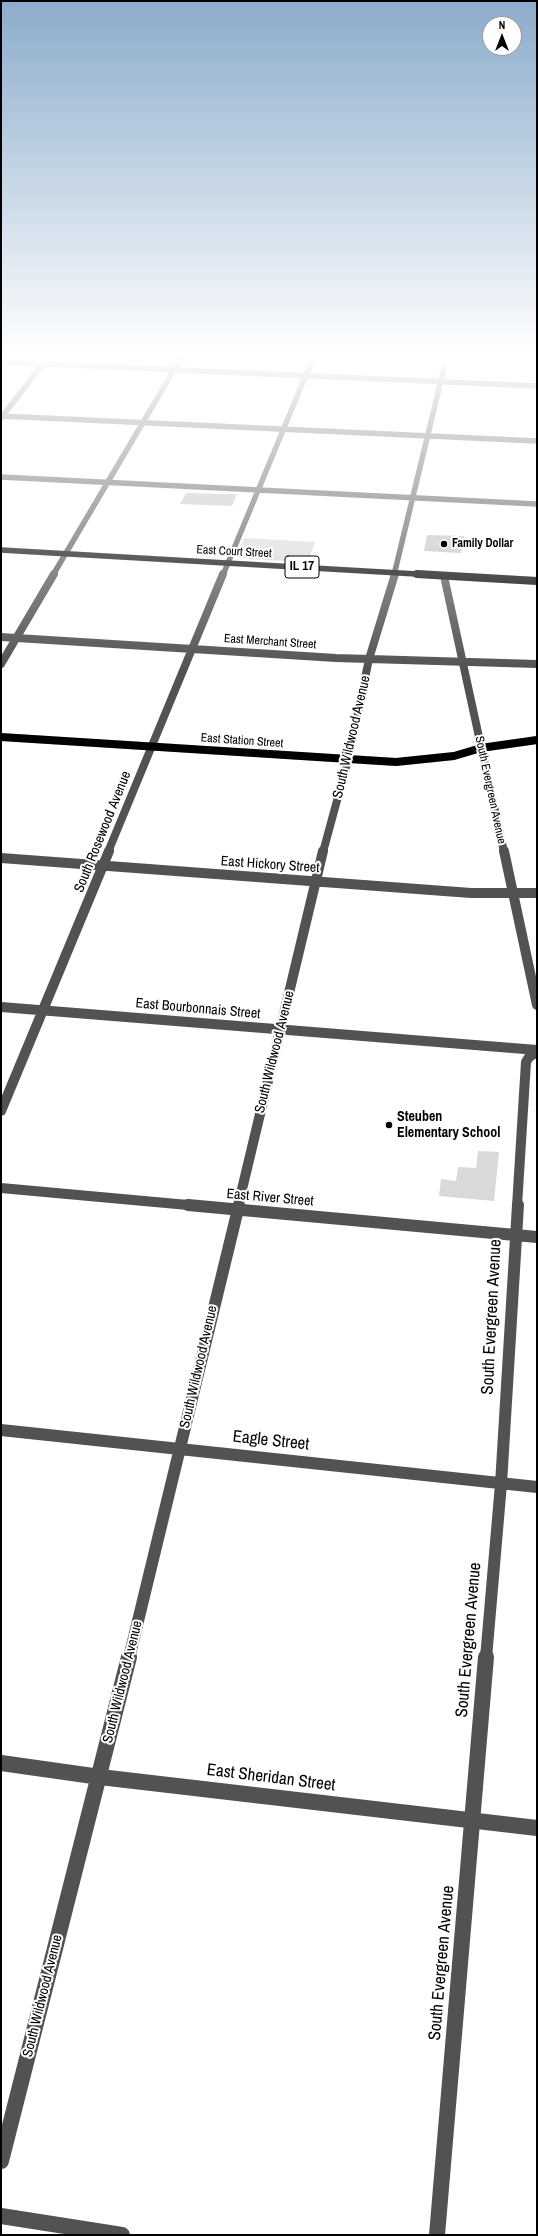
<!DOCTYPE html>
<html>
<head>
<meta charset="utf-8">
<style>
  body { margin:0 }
  #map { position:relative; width:538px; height:2236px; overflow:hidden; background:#fff; font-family:"Archivo Narrow",sans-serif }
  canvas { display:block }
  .frame { position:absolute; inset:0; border:2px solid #000; pointer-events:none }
  .north { position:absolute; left:482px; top:16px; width:40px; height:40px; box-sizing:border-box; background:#fff; border:1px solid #999; border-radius:50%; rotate:0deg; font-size:11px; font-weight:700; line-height:16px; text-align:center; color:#000 }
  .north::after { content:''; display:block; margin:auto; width:14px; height:18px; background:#000; clip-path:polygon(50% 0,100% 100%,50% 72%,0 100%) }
</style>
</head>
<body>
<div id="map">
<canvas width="538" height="2236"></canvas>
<div class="frame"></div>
<div class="north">N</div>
</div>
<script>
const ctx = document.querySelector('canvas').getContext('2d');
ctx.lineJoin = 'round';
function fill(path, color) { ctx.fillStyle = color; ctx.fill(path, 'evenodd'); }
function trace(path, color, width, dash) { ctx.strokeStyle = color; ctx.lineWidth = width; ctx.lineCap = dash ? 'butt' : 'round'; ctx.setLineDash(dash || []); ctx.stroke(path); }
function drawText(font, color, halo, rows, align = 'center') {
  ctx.font = font + ' "Archivo Narrow",sans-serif'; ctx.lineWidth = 4; ctx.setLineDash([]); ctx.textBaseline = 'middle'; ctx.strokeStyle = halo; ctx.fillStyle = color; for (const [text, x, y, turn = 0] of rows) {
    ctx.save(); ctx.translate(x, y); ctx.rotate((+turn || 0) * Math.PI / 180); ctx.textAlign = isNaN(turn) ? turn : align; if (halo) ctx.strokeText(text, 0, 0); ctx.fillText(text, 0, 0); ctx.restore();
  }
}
const green = new Path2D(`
  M244 538 315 542 308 562 248 559 237 555Z
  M478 1151 499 1152 494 1201 439 1196 441 1179 456 1181 458 1167 476 1168Z`);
const building = new Path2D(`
  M186 493 223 494H237L232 506 180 504Z
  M427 535 464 536 461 553 424 551Z`);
const minorFar4 = new Path2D(`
  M1 362 537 386
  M1 416 537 441
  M1 418 46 360
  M1 477 537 504
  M53 575 181 358
  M223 575 313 358
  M394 575 444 368`);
const minorFar3 = new Path2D(`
  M444 576 504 852
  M1 637 336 658 537 664
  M1 664 54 574
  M108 852 223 574
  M323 852 348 760 369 659 395 574`);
const minorFar2 = new Path2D(`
  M504 851 537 1005
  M1 858 471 893H537
  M1 1007 537 1050
  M1 1111 109 851
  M1 1188 199 1206
  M238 1206 323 851
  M517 1206 526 1062 529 1057 537 1052`);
const minorFar1 = new Path2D(`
  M188 1205 537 1237
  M1 1430 537 1487
  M129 1658 239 1205
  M486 1658 501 1484 518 1205`);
const minor = new Path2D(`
  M1 1763 100 1777 537 1828
  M1 2161 129 1657
  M1 2216 122 2235
  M437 2235 486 1657`);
const majorFar1 = new Path2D(`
  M1 550 434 575`);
const major = new Path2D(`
  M417 574 537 581
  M1 737 396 762 454 756 481 748 537 740`);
const markers = [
  [444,544,4,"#000"],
  [389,1125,4,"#000"]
];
const farPoinames = [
  ["Family Dollar",452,544]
];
const farStreetnames = [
  ["East Court Street",234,552,3],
  ["East Merchant Street",270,642,4],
  ["East Station Street",242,741,4],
  ["South Evergreen Avenue",490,790,78]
];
const shields = [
  [302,567,34]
];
const shieldNames = [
  ["IL 17",302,567]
];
const streetNames = [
  ["South Wildwood Avenue",352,737,-77],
  ["South Rosewood Avenue",103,832,-68],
  ["East Hickory Street",270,865,4],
  ["East Bourbonnais Street",198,1009,5],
  ["South Wildwood Avenue",275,1052,-76],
  ["East River Street",270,1198,5],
  ["South Wildwood Avenue",199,1367,-77],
  ["South Wildwood Avenue",123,1682,-76],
  ["South Wildwood Avenue",43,1996,-76]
];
const poiNames = [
  ["Steuben",397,1117],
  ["Elementary School",397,1133]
];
const nearStreetnames = [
  ["South Evergreen Avenue",492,1317,-87],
  ["Eagle Street",271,1441,6],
  ["South Evergreen Avenue",469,1640,-85],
  ["East Sheridan Street",271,1778,7],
  ["South Evergreen Avenue",442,1963,-85]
];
fill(green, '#d9d9d9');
fill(building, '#c2c2c2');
trace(majorFar1, '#dbdbdb', 6);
trace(major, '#dbdbdb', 8);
trace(minorFar4, '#525252', 5.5);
trace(minorFar3, '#525252', 8);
trace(minorFar2, '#525252', 10);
trace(minorFar1, '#525252', 12);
trace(minor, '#525252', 16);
trace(majorFar1, '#000', 5.5);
trace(major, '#000', 8);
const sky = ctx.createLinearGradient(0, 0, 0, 671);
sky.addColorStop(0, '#8baccb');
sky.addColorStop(0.53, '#fff');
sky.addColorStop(1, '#ffffff00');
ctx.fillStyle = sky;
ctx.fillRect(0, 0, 538, 671);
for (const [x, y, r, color] of markers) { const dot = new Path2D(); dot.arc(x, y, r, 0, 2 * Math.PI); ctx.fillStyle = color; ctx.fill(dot); trace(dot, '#fff', 1.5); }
drawText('bold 12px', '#000', '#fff', farPoinames, 'left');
drawText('12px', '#000', '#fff', farStreetnames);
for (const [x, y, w] of shields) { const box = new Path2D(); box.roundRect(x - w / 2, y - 11, w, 22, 3); ctx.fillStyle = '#fff'; ctx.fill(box); trace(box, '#000', 1); }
drawText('bold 13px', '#000', null, shieldNames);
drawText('14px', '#000', '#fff', streetNames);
drawText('bold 14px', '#000', '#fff', poiNames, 'left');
drawText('17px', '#000', '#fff', nearStreetnames);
</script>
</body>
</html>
